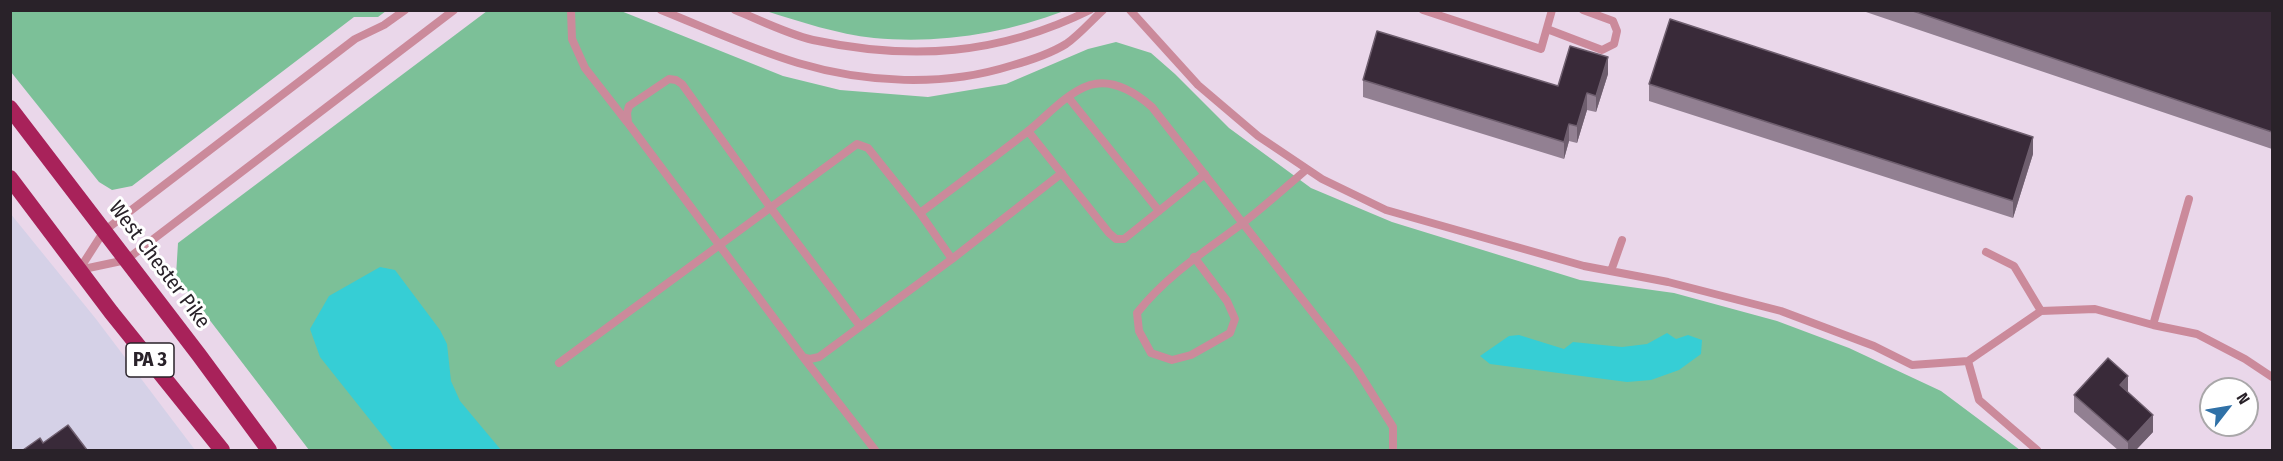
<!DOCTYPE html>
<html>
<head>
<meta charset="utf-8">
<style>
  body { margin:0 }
  #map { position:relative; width:2283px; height:461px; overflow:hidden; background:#ead7ea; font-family:"Fira Sans Condensed",sans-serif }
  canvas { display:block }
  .frame { position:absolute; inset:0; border:12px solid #292229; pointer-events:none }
  .north { position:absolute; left:2199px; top:377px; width:60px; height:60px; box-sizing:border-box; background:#fff; border:2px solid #a9a7a9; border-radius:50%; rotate:59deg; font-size:16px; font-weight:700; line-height:24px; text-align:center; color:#292229 }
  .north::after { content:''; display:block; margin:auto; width:21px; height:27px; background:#3071a7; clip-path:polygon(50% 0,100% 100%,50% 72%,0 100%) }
</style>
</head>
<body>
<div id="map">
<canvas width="2283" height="461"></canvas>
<div class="frame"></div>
<div class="north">N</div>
</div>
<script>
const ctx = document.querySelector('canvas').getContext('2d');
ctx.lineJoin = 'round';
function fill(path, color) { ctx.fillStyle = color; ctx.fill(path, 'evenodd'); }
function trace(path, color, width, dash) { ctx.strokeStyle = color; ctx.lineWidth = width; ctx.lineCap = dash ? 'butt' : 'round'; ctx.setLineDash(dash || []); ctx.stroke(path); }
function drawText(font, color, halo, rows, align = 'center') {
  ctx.font = font + ' "Fira Sans Condensed",sans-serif'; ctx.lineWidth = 6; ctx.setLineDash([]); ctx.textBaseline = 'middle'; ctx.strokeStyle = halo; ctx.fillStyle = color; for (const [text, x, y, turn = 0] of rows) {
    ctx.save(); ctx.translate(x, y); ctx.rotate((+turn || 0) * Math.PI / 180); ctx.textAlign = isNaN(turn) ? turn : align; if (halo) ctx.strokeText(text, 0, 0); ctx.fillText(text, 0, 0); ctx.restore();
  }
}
const commercial = new Path2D(`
  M10 213 96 319 195 450H11Z`);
const green = new Path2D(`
  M10 11 11 10 386 11 378 17H354L132 186 112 190 99 182 11 72Z
  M487 11H621L783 76 840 90 928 97 1006 84 1088 49 1116 42 1151 53 1175 74 1229 128 1311 188 1392 222 1580 280 1674 293 1777 321 1849 348 1941 391 2020 450H309L176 276 178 243Z
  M766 11 1064 10V11C1004 34 938 44 874 38 837 34 801 22 766 11Z`);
const water = new Path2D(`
  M380 267 395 270 440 330 447 344 451 381 460 401 501 450H394L320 357 310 329 329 296Z
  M1667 333 1676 339 1688 335 1702 340 1701 354 1679 370 1651 380 1627 382 1490 364 1480 356 1509 336 1519 335 1564 349 1573 342 1622 347 1647 344Z`);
const service = new Path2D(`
  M571 10 572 39 585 68 627 122
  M661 10C706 28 751 49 798 63 865 83 943 87 1010 66 1028 61 1050 54 1066 44 1079 35 1091 21 1103 10
  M735 10C760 20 787 34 813 40 912 61 999 55 1090 10
  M1130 10 1198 85 1258 136 1322 179 1386 210 1584 266 1668 282 1781 311 1874 346 1912 365 1968 361 2041 311 2095 309 2153 325 2197 334 2245 359 2272 377
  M1423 10 1541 49 1552 10
  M1547 29 1602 50 1614 44 1617 31 1613 21 1583 10
  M1068 97 1159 211
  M1028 131 1109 233 1116 239H1124L1205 174
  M1986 252 2014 266 2041 311
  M1194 257 1227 301 1235 319 1230 333 1191 355 1172 360 1151 353 1139 331 1137 313C1166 276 1205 251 1243 223 1265 206 1286 187 1307 169
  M952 259 1062 173
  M79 270 126 260 454 10
  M79 270 104 231 355 39 384 25 405 10
  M1611 271 1622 240
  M2153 325 2189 199
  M860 326 770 207 682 84 676 80 669 79 629 106 627 113 628 123 803 357 810 359 819 357 952 259 920 213
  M803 357 875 450
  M1968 361 1979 400 2037 450
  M559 363 857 144 868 148 920 213C956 186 992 159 1027 132 1046 117 1066 93 1090 85 1114 78 1136 93 1152 107L1356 368 1393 427V450`);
const trunk = new Path2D(`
  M10 108 199 355 269 450
  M10 178 111 312 222 450`);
const wall = new Path2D(`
  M1860 10H2272V149Z
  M1608 74 1596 112 1587 110 1577 143 1569 141 1564 159 1363 97V80L1558 86Z
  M1649 84 2033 154 2013 218 1649 101Z
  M2128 392 2153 432 2136 450H2118L2074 412V395Z`);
const shadedWall = new Path2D(`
  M1608 57V74L1596 112V96Z
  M1587 93V110L1577 143V126Z
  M1569 124V141L1564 159V142Z
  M2033 137V154L2013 218V201Z
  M2128 376V393L2120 385Z
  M2153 415V432L2136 450H2128V442Z`);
const building = new Path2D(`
  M1910 10H2272V132Z
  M1670 19 2033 137 2013 201 1649 84Z
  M1377 31 1558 86 1570 46 1608 57 1596 96 1587 93 1577 126 1569 124 1564 142 1363 80Z
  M2108 358 2128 376 2120 385 2153 415 2128 442 2074 395Z
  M68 425 87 450H23L40 438 43 443Z`);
const shields = [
  [150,360,48]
];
const shieldNames = [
  ["PA 3",150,360]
];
const streetNames = [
  ["West Chester Pike",159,265,53]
];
fill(commercial, '#d5d1e7');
fill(green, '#7cc098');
fill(water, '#36ced5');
trace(service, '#cb8a9b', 8);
trace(trunk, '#a8225a', 16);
fill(wall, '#928092');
fill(shadedWall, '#6e5e6e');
fill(building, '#392a39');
trace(building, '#6e5e6e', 1.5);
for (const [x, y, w] of shields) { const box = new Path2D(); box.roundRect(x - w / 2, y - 17, w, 34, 4.5); ctx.fillStyle = '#fff'; ctx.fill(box); trace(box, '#292229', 1.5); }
drawText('bold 20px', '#292229', null, shieldNames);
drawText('21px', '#292229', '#fff', streetNames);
</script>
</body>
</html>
